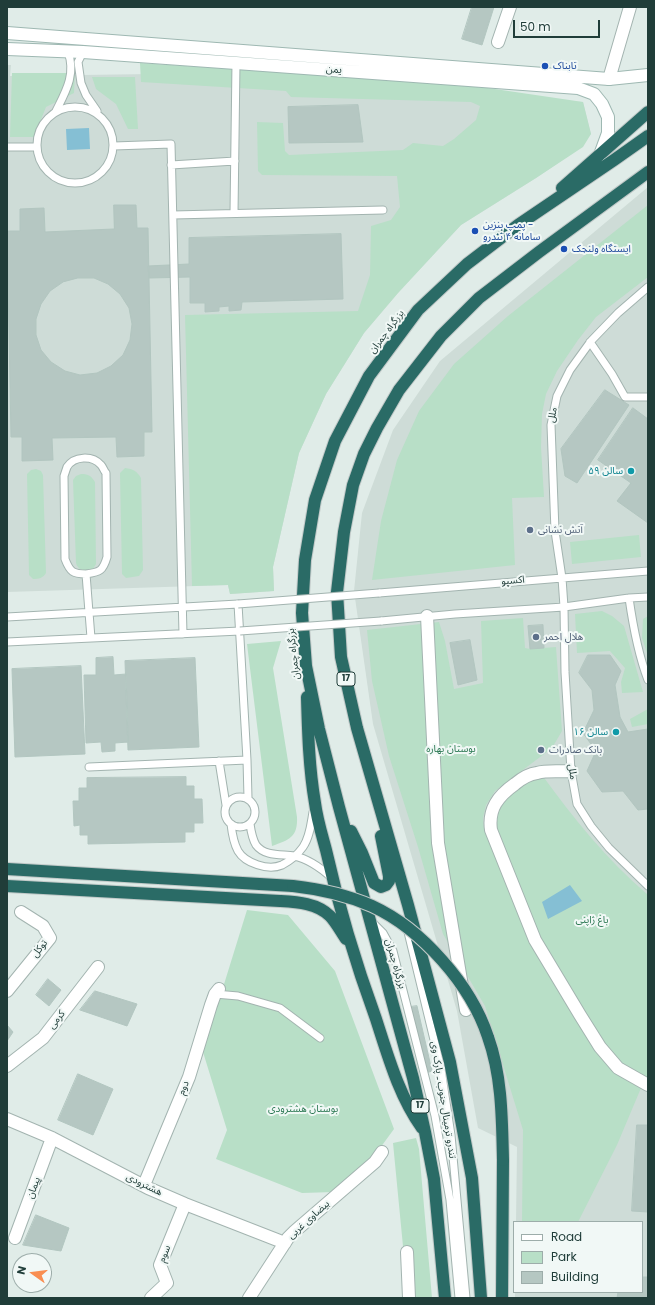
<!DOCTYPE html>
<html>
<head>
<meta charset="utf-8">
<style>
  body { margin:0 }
  #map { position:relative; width:655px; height:1305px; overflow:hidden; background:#e0ece8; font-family:Poppins,sans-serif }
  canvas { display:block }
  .frame { position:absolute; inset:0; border:8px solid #203d39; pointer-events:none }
  .legend { position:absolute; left:513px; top:1221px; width:130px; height:72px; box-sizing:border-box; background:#f1f8f6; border:1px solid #9dadaa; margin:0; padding:5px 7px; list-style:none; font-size:12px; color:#203d39 }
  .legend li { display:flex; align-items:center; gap:8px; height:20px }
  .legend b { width:20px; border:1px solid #9dadaa }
  .north { position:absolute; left:12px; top:1253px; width:40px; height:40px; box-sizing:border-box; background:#f1f8f6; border:1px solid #9dadaa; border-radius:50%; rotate:284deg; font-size:11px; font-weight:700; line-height:16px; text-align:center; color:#203d39 }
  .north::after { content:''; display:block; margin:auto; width:14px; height:18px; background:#f98e51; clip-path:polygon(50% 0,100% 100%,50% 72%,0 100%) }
  .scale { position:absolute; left:513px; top:20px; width:87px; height:18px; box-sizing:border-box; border:2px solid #203d39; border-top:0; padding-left:5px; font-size:12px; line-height:14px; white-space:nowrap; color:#203d39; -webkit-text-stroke:3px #f1f8f6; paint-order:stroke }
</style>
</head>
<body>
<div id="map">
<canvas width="655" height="1305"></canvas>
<div class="frame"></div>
<ul class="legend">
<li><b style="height:5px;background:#fff"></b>Road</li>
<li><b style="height:11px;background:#b8dfc7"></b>Park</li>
<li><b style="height:11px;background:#b5c7c2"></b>Building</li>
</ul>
<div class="north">N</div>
<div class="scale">50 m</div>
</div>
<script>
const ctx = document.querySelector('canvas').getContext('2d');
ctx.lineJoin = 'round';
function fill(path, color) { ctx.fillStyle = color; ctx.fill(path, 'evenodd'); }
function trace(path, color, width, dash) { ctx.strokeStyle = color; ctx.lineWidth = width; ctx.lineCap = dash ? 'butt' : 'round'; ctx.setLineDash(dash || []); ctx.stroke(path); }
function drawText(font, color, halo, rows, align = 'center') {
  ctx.font = font + ' Poppins,"Noto Sans Arabic",sans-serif'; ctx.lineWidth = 4; ctx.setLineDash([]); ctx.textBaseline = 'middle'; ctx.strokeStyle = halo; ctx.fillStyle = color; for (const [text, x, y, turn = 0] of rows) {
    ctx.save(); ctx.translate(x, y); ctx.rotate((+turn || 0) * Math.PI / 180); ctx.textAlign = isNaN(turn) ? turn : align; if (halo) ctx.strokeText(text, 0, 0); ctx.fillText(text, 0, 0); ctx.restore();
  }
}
const built = new Path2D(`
  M7 65H11L10 76 152 74 583 102 591 134 573 153 536 178 461 225 398 293 364 333 326 394 299 453 273 567 274 591 230 594 228 585 7 592Z
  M648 187V1298H515V1292H642V1222H516L517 1147 478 1128 457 1011 373 724 354 591 362 513 393 430 440 361Z`);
const green = new Path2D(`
  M140 63 411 81 488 88 583 102 591 134 583 147 536 178 461 225 398 293 364 333 326 394 299 453 273 567 274 591 230 594 228 585 192 586 185 315 358 311 370 275 371 226 391 220 400 207 397 176 262 175 258 171 257 122 283 123 285 151 289 155 403 150 413 143 443 146 454 139 476 120 480 106 471 102 291 97 286 91 141 82Z
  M12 73H75L74 93 46 107 34 137H10Z
  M92 77H135L138 129H128L116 104 96 89Z
  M648 205V277L596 317 578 340 557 371 546 394 542 414 541 447 544 497 512 498 515 565 372 580 381 521 397 460 419 411 454 364 508 316Z
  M125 468C133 469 137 471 141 478L143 570 139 576 126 578 122 574 120 473Z
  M36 469 41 471 43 475 46 573C43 578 39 579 33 579L29 575 27 474 31 470Z
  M81 474C89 474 91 476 95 482L96 564 93 569C85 571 79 572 76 563L73 480 76 476Z
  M639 535 641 557 572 564 570 542Z
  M602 611 612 616 624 626 643 692 622 693 621 682 625 668 610 651 577 653 575 614Z
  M648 616V656L642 638 643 619Z
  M523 618 525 648 530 649 556 647 562 731 552 748 495 791 486 805 483 818 484 829 526 933 536 953 616 1073 641 1088 617 1145 578 1222H522L523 1130 485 1006 443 934 418 847 389 756 372 681 367 630 439 622 445 641 454 689 483 683 481 621Z
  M281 641 273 668 297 817C298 837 289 840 272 846L247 644Z
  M648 709V724L632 727 630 719Z
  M542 775C574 819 606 859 648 895V1079L614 1061 586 1013 537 935 494 826 498 804 505 793Z
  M247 910 288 915 335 971 394 1129 375 1155 334 1192 302 1193 216 1159 227 1130 203 1052Z
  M416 1138 419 1149 432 1298H408L393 1143Z`);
const water = new Path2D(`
  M89 128 90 149 67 150 66 129Z
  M570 885 582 901 548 919 542 902Z`);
const building = new Path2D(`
  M472 7H494L482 45 462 39Z
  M358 105 363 142 289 143 288 107Z
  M114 205H136L137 228H148L152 432H144V456L117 457 116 437 52 438 53 460 22 461V437H11L7 231H20V209L44 208 45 232 114 229ZM78 278H94L108 284 120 294 129 308 132 324 130 340 123 355 111 366 97 373 80 375 65 371 51 362 41 350 36 335V319L41 304 50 291 63 282Z
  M341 234 343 299 242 302 241 310 229 311V306L219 307V311L205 312V303H190V277L149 278 148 266 189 264V238Z
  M605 390 629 405 577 483 565 476 561 449Z
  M633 408 648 419V523L617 501 631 483 598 460Z
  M543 625 544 648 530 649 528 626Z
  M470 640 477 680 458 685 450 643Z
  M588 655H610L621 671 615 685 620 717 628 732 648 729V809L638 810 623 791 602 792 587 771 596 751 583 733 594 710 592 690 579 673Z
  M113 657 114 675 126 674 128 742 115 743V751L102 752 101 742 86 743 84 675H96V658Z
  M195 658 199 747 128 750 125 661Z
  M81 666 85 754 15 757 12 669Z
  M186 777V786H194V799H202L203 823H194V832H185V842L88 844V835H80V825L74 826 73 801H79V788H87V778Z
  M48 979 61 990 49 1006 36 995Z
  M95 991 137 1004 127 1026 80 1010Z
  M417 1006 432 1071 426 1073 410 1007Z
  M7 1025 13 1032 7 1041Z
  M78 1074 113 1089 93 1135 58 1120Z
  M637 1125H648V1212L632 1211Z
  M36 1215 69 1228 61 1251 23 1245Z
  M642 1277H648V1298H617L618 1292H642Z`);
const lane = new Path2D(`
  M83 52 78 62 81 83 86 95 97 111
  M37 145a38 38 0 1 1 76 0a38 38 0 1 1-76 0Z
  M56 111C66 91 76 74 68 52
  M114 146 171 144 183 634
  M7 147H37
  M171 165 235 161
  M234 213 236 63
  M173 215 383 210
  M648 287 618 313 591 341 570 370 557 396 551 425 555 531 562 578 564 607 565 672 571 771 577 804 591 826 609 848 648 886
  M590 342 612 374 625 397H648
  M86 574C73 574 70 572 65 559L64 476C65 473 66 470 67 467 74 456 92 455 101 465 103 467 104 471 106 473L107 557C103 571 100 572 86 574L91 638
  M379 593 648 571
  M629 598C633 626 638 654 648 680
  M7 617 238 604 247 760 248 798
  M381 621 455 614 564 607 629 598 648 597
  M7 642 240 631
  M219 761 226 805
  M89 767 247 760
  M225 812a15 15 0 1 1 30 0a15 15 0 1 1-30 0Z
  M231 824C232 833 233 842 238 851 245 863 268 871 282 865 290 861 298 854 303 847 310 837 311 823 313 812
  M250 824C251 831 253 840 256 845 265 857 282 854 294 856 309 859 321 868 332 878
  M372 922 383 933 393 951 435 1116 450 1200 459 1298
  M407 928 441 1069 451 1135 466 1298
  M215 994 238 996 280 1008 320 1038`);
const street = new Path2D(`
  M498 42 510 7
  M609 79 630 7
  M427 616 438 843 466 1010
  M571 771C560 772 547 770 537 773 528 774 521 779 515 784 498 796 488 809 491 830L535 940 580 1015 600 1047 618 1068 648 1085
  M7 991 50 938 43 926 21 912
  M7 1066 43 1038 98 967
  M7 1119 52 1138 148 1188 185 1204 285 1243
  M144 1185 189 1077 211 1005 215 994 219 989
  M15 1238 52 1138
  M407 1252 409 1298
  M151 1298 167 1283 160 1265 185 1204
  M249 1298 288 1238 295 1231 375 1162 382 1152`);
const secondary = new Path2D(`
  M7 33 609 79 648 75
  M7 49 83 52 236 63 578 88 594 94 602 104 608 117V133L600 155`);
const highway = new Path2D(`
  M562 188 648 112
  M307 697C308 733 309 768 315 803 317 819 322 835 326 850 339 908 356 964 376 1019 388 1056 399 1096 422 1128
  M351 831 362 853 374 883 381 887 386 885 389 881V876L381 836
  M7 869 293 886
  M7 886 280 901C297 902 317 903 330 916 336 922 341 932 346 939
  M445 1298 434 1179 425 1132 413 1078 339 807 319 729 306 666 302 613 305 560 315 500 335 441 369 376 418 310 467 264 518 225 614 160 648 136
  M481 1298 472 1178 450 1062 408 905 357 728 341 657 337 592 344 532 353 485 364 454 377 428 399 390 441 336 479 298 539 252 648 172
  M502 1298 503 1160`);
const laneBridge = new Path2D(`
  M238 604 379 593
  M240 631 381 621`);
const highwayBridge = new Path2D(`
  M293 886C320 889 347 895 372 906 422 929 471 985 488 1037 502 1076 502 1118 503 1160`);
const markers = [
  [545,66,4,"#1a4fb4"],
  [475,231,4,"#1a4fb4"],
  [564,249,4,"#1a4fb4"],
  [631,471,4,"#0f9aa8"],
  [530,530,4,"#5c6f8a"],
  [536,637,4,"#5c6f8a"],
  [616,732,4,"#0f9aa8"],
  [541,750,4,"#5c6f8a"]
];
const shields = [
  [346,679,18],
  [420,1106,18]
];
const shieldNames = [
  ["17",346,679],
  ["17",420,1106]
];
const transitNames = [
  ["تابناک",553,66],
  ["پمپ بنزین -",483,225],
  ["سامانه ۴ تندرو",483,237],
  ["ایستگاه ولنجک",572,249]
];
const streetNames = [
  ["یمن",334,70,4],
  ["بزرگراه چمران",387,332,-53],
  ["ملل",553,415,-80],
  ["اکسپو",513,581,-5],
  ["بزرگراه چمران",294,654,-96],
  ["ملل",572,772,83],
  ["توکل",40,949,-52],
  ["بزرگراه چمران",395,964,74],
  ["کرمی",57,1020,-52],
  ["دوم",184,1088,-68],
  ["تندرو ترمینال جنوب ـ پارک وی",443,1100,81],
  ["هشترودی",144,1185,26],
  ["پیمان",34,1188,-70],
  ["بیضاوی غربی",309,1220,-42],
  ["سوم",165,1254,-70]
];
const cultureNames = [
  ["سالن ۵۹",623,471],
  ["سالن ۱۶",608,732]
];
const serviceNames = [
  ["آتش نشانی",538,530],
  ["هلال احمر",544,637],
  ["بانک صادرات",549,750]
];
const parkNames = [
  ["بوستان بهاره",451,749],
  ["باغ ژاپنی",592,920],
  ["بوستان هشترودی",303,1109]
];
fill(built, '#cedcd7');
fill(green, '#b8dfc7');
fill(water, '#85bfd4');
fill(building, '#b5c7c2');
trace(building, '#b2c6c0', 1);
trace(lane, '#a3b4b0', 9);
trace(street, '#a3b4b0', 14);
trace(secondary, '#9eb8b2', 14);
trace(highway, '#c1c9c8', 14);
trace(lane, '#fff', 7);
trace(street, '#fff', 12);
trace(secondary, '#fff', 12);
trace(highway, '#2a6b66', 12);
trace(laneBridge, '#a3b4b0', 9, []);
trace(highwayBridge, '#c1c9c8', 14, []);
trace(laneBridge, '#fff', 7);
trace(highwayBridge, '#2a6b66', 12);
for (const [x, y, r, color] of markers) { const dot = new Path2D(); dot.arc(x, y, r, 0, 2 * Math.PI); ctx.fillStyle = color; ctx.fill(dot); trace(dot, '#f1f8f6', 1.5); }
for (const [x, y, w] of shields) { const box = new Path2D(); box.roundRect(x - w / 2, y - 7, w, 14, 3); ctx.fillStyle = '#f1f8f6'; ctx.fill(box); trace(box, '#203d39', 1); }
drawText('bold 9px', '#203d39', null, shieldNames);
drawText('10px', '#164399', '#f1f8f6', transitNames, 'left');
drawText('10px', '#203d39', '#f1f8f6', streetNames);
drawText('10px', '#0d838f', '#f1f8f6', cultureNames, 'right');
drawText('10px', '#4e5e75', '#f1f8f6', serviceNames, 'left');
drawText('10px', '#287650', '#f1f8f6', parkNames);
</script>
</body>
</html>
